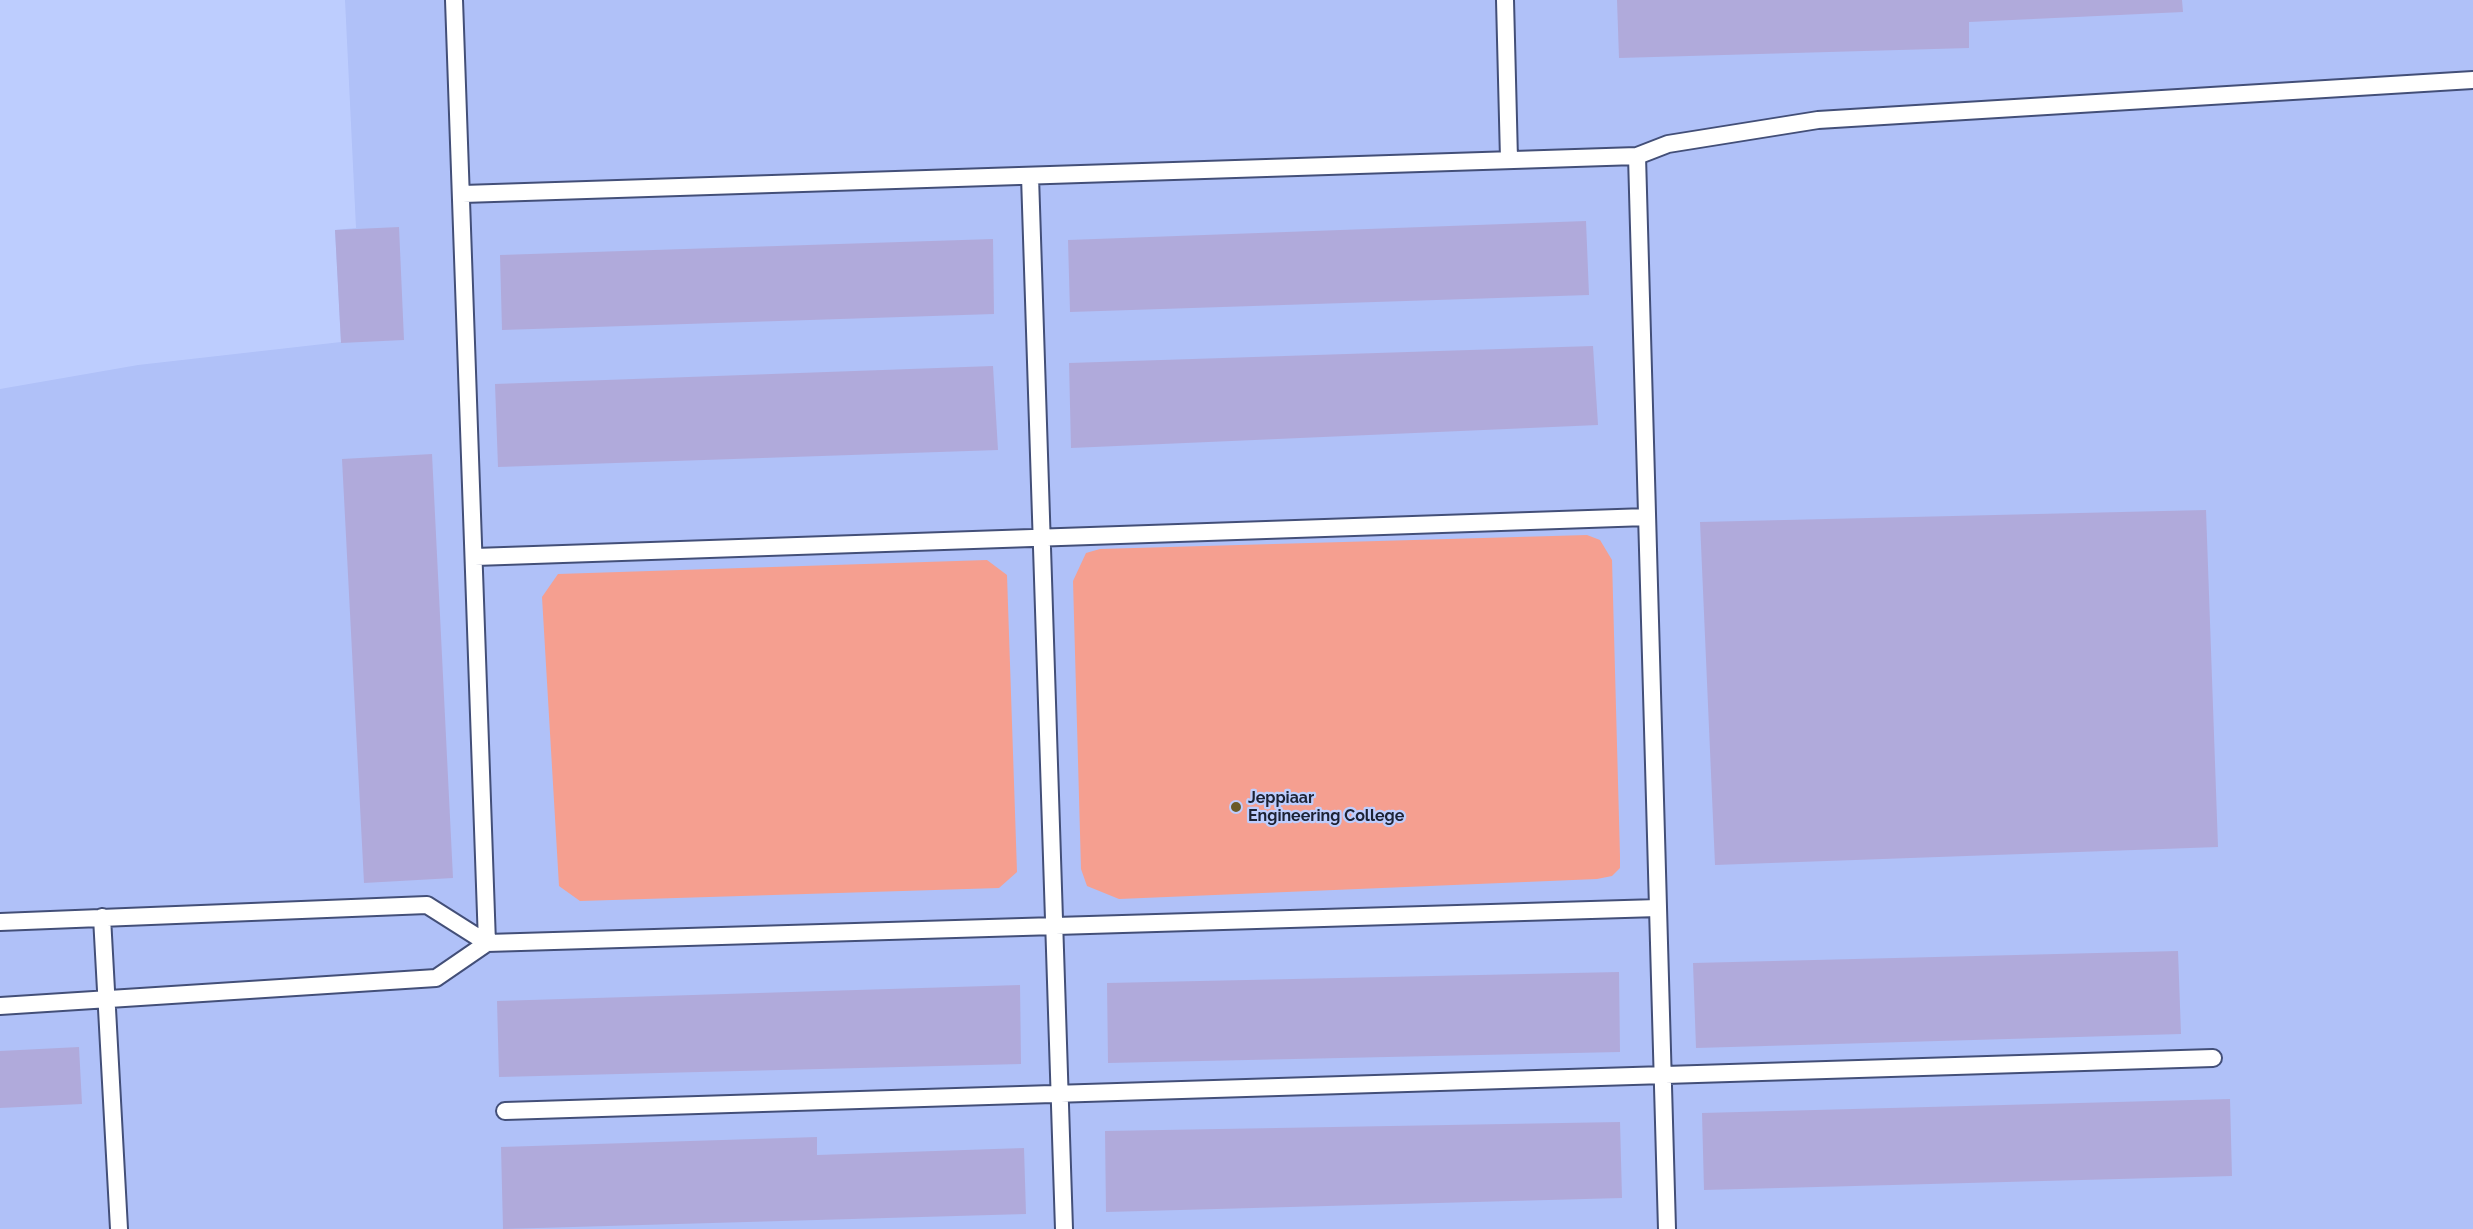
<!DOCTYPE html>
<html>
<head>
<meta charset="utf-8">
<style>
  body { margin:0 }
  canvas { display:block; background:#bdcdfe }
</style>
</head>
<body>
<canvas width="2473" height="1229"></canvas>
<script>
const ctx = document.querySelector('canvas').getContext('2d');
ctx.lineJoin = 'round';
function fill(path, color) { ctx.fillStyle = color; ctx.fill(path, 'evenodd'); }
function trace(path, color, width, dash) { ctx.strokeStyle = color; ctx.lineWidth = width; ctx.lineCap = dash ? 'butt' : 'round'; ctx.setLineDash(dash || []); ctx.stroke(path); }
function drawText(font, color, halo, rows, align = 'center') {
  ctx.font = font + ' Raleway,sans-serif'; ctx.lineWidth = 4.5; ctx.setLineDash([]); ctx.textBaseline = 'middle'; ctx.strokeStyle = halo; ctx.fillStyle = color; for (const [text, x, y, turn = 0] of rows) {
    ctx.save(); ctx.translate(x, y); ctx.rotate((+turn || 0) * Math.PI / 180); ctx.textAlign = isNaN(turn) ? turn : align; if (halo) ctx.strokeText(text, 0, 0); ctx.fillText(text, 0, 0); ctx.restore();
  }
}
const built = new Path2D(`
  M345 0H2473V1229H0V389L138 365 341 342 335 230 356 228Z`);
const green = new Path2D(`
  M1587 535 1600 540 1612 560 1620 856V868L1612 876 1597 879 1119 899 1087 886 1081 869 1073 581 1086 553 1100 549Z
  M987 560 1007 575 1017 872 999 888 580 901 559 886 542 597 558 574Z`);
const building = new Path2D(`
  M1617 0H2182L2183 12 1969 22V48L1619 58Z
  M1586 221 1589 295 1070 312 1068 240Z
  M399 227 404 340 341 343 335 230Z
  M993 239 994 314 502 330 500 255Z
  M1593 346 1598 425 1071 448 1069 363Z
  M993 366 998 450 498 467 495 384Z
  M432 454 453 878 364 883 342 459Z
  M2206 510 2218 847 1715 865 1700 522Z
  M2178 951 2181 1034 1696 1048 1693 963Z
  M1619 972 1620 1052 1108 1063 1107 983Z
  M1020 985 1021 1064 499 1077 497 1001Z
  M79 1047 82 1104 0 1108V1051Z
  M2230 1099 2232 1176 1704 1190 1702 1113Z
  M1620 1122 1622 1198 1106 1212 1105 1131Z
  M817 1137V1155L1024 1148 1026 1214 503 1229 501 1147Z`);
const service = new Path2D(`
  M454 0 487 943
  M1505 0 1509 159
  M1637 156 1667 1229
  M1030 176 1064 1229
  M463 194 1637 156 1668 144 1818 120 2473 80
  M475 557 1647 517
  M102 917 119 1229
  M0 922 427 905 487 943
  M0 1006 436 978 487 943 1658 908
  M505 1111 2213 1058`);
const markers = [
  [1236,807,6,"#6b5a28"]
];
const poiNames = [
  ["Jeppiaar",1248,798],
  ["Engineering College",1248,816]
];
fill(built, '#b0c1f8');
fill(green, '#f59f90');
fill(building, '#b0aadb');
trace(service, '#434f78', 20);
trace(service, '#fff', 16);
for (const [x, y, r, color] of markers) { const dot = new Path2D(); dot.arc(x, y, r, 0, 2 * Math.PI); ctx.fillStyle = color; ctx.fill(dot); trace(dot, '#bdcdfe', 2); }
drawText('bold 16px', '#1c2234', '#bdcdfe', poiNames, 'left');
</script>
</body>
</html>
